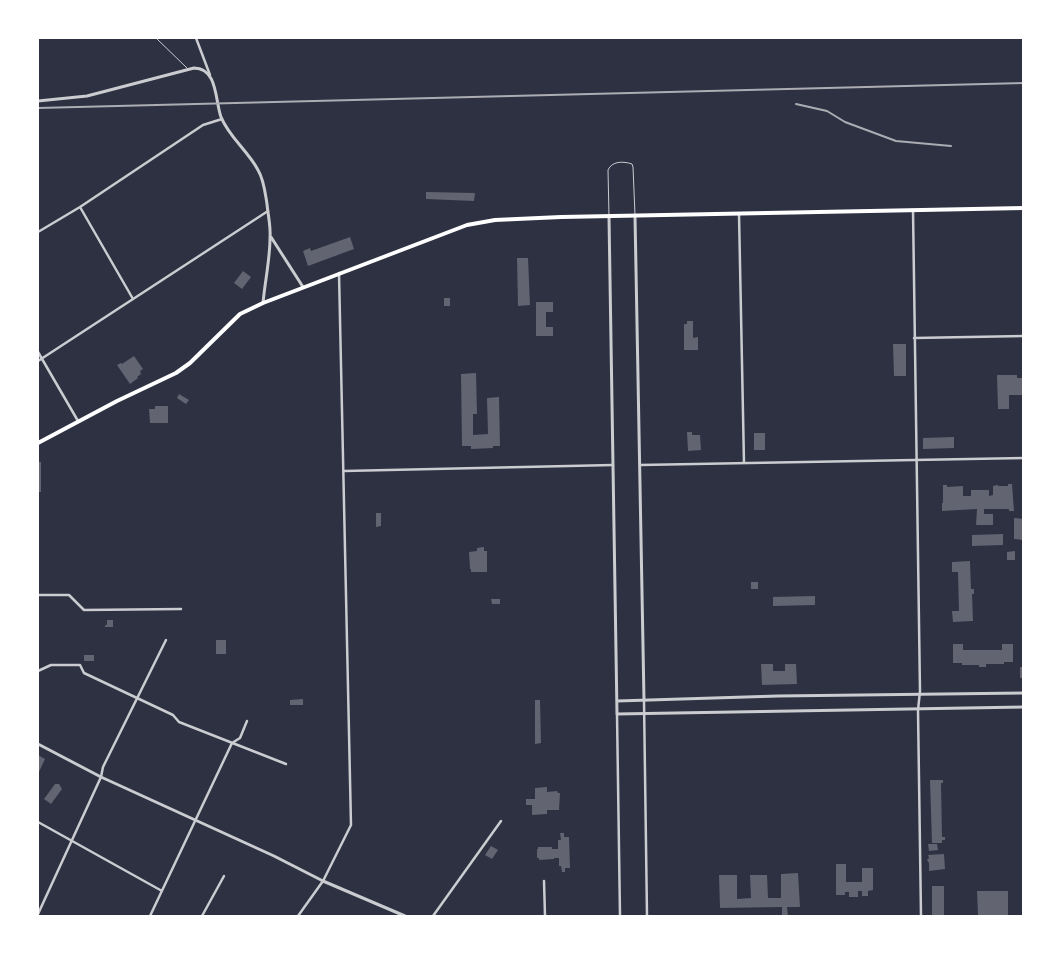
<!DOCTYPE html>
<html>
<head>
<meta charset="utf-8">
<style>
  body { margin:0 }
  #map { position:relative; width:1061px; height:954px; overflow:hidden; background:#2d3142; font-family:Bitter,serif }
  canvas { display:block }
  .frame { position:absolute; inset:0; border:39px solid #fff; pointer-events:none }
</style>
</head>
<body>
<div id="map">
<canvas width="1061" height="954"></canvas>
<div class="frame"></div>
</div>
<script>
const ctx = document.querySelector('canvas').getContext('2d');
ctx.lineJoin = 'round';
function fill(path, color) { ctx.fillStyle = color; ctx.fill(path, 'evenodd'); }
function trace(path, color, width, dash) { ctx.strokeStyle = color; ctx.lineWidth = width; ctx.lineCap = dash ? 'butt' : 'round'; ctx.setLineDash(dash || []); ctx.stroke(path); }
const building = new Path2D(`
  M426 192 475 193 474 201 426 199Z
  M350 237 354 249 308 266 303 251 310 248 311 251Z
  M517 258H528L530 305 518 306Z
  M243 271 251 277 242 289 234 283Z
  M444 298H450V306H444Z
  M536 302H553V312H546V327H553V336H536Z
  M687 321H693V338L698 337V350H684V324H687Z
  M893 344H906V376H894Z
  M134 356 143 369 140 371 141 374 137 377 138 378 130 384 117 365 121 363 122 364Z
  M476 373 477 414H473V435L488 434 487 398 499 397 500 446H493V448L471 449V446H462L461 374Z
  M997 375H1017V378H1022L1023 395H1009V409H998Z
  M179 394 189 400 186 404 177 398Z
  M155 406H168V423H150L149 409H155Z
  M687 432H692V435H700L701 450 688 451Z
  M754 433H765V450H754Z
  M954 437V448L923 449V438Z
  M38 462H41V492H38Z
  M1008 484H1012L1014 511H1009V509H984V514H993V525H976L977 509 942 511V503H943V485H947V487L963 486V496H971V490H989V496L993 495V486L997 485 999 486H1008Z
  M376 513H381V526L376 527Z
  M1014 518 1024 519V540L1014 539Z
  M1003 534V545L972 546V535Z
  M484 547V551H487V572H471V569H470L469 552 477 551V548Z
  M1015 551V560H1007V552Z
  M970 561 971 589H974V594H972L973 621 953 622 952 611H959L958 572H952V562Z
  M751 582H758V589H751Z
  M815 596V605L773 606V597Z
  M491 599H500V604H492Z
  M107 620H113V627H105V625H107Z
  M216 640H226V654H216Z
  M953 644H963V650H1002V644H1013V662H1004V664H986V667H979V665H962V663H953Z
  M84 655H94V661H84Z
  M761 664H773V671H785V664H796L797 684 762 685Z
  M1020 667H1024V678H1020Z
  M303 699V705H290V700Z
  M535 700H540L541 743 535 744Z
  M38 755 45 759 38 774Z
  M930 780H943V783H941L942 837H945V840H942V843H932Z
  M55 784H59L62 789 51 804 44 799Z
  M547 787V792L557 791 558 793H560L559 810H547V814L532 815V805H526V799H535V788Z
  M560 833H564V837H569L570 868H565V872H562L561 866H559V858H554V859L539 860V858H537V849H538V847H552V849H558V840H561Z
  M928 844H937L938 850 929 851Z
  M491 846 498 850 492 859 485 855Z
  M944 854 945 869 929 871V863L927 860 929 858 928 855Z
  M836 864H846V882H862V868H873V890L868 891V896H862V891H858V897H849V892H845V895H836Z
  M798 873 800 907H787L788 916H782V907L720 908 719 875H737V899L751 898 750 875H767L768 898H781V874Z
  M932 886H944V916H932Z
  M977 891H1008V915H978Z`);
const service = new Path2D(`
  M156 38 187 68
  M609 216 608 170C612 161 623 161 632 164L633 167 635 215`);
const minor = new Path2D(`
  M196 38 210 75
  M80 207 133 299
  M913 210 920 691 918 710 921 916
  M739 214 744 463
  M38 232 80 207 203 125 222 119
  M914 338 1024 336
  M38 352 78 421
  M38 361 268 211
  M640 465 1024 458
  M344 471 613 465
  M38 595H69L84 610 181 609
  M38 671 51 665H80L84 673 173 715 179 722 286 764
  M644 701 647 916
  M617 714 620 916
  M38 822 162 891
  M544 881 545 916
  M38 914 101 777 103 767 166 640
  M150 916 232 743 240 738 247 721
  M202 916 224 876
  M298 916 323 881 351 825 339 273
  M433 916 501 821`);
const tertiary = new Path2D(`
  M38 101 87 96 194 68C218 68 215 101 221 117 229 137 248 151 258 170 264 180 265 192 267 204 268 215 271 227 270 238 270 259 265 281 263 303
  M635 216 644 700
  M609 217 617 714 1024 707
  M271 237 303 287
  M617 701 778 696 1024 693
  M38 744 101 777 274 856 323 881 405 916`);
const secondary = new Path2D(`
  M38 443 117 401 176 373 190 363 240 314 263 303 467 225 495 220 561 217 1024 208`);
const rail = new Path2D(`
  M796 104 827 111 845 122 896 141 951 146
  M38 108 1024 83`);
fill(building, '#626471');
trace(service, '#caccd0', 1);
trace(minor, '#caccd0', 2.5);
trace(tertiary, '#caccd0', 3);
trace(secondary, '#fff', 4);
trace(rail, '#abadb3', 2);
</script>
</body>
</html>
